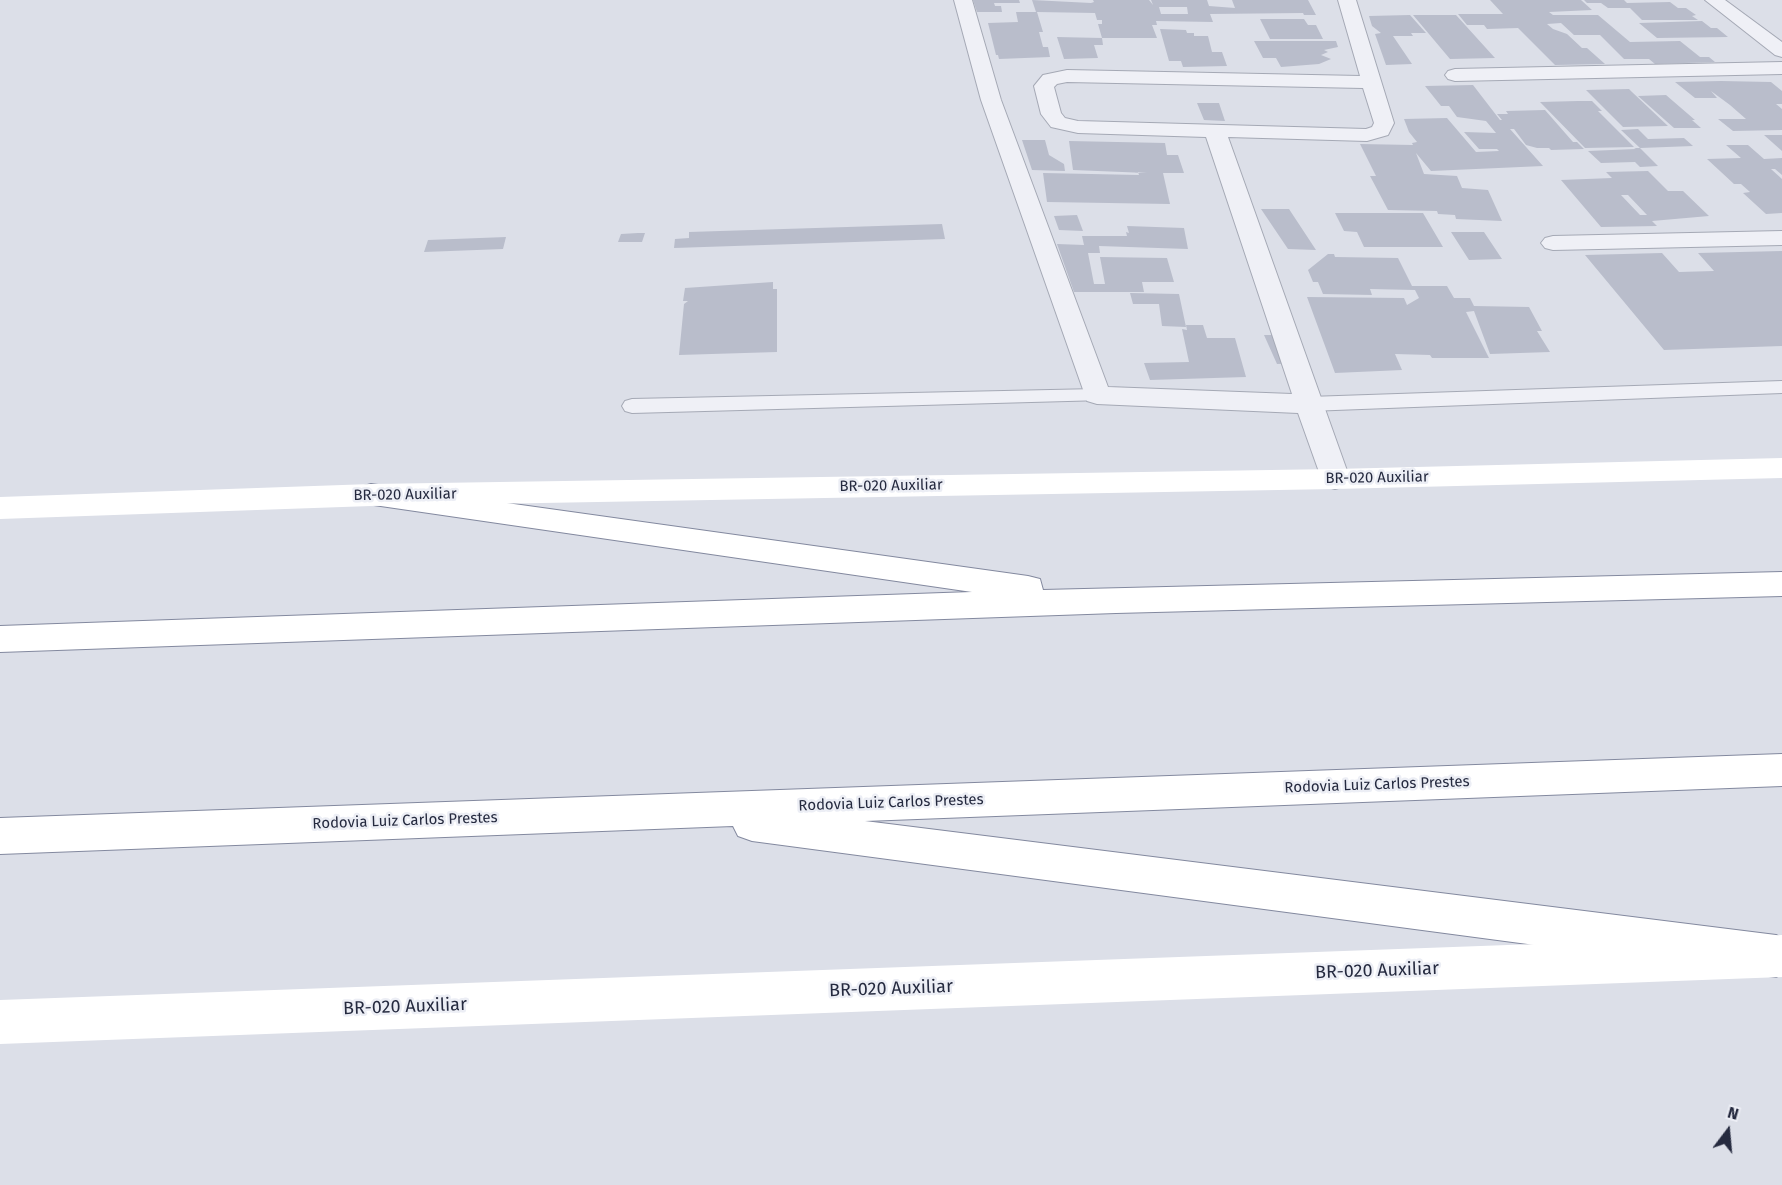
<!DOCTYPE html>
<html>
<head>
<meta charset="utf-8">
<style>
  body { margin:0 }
  #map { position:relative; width:1782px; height:1185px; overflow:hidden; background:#dcdfe8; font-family:"Fira Sans",sans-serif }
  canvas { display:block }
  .north { position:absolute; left:1698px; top:1101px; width:60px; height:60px; -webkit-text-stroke:4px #eceef5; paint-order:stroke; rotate:16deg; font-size:16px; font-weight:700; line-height:24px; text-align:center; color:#252a3f }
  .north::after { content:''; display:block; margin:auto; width:21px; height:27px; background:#252a3f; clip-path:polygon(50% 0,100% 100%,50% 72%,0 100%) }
</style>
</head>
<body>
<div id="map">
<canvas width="1782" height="1185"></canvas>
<div class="north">N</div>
</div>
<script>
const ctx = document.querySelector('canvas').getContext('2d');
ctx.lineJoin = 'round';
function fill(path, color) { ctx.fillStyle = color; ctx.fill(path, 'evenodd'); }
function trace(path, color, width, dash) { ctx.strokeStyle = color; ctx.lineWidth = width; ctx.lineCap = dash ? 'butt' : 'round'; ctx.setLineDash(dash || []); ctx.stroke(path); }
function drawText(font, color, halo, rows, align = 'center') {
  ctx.font = font + ' "Fira Sans",sans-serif'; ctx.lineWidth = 5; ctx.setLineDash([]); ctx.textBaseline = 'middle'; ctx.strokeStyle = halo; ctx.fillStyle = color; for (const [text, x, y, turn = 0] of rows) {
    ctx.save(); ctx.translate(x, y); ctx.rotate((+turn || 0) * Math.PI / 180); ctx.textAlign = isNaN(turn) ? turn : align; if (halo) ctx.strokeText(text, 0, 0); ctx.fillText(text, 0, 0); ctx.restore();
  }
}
const building = new Path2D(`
  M973 0H1019L1020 3H994L995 6H1001L1002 12H977Z
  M1032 0 1091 3 1094 2 1093 0H1149L1153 5 1151 0H1207L1209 6 1235 8 1232 0H1308L1316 15H1304L1303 13 1210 14 1213 22 1156 21 1157 25H1152L1157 38H1102L1103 45H1094L1098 58 1064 59 1057 37 1102 38 1098 24H1102V20H1097L1095 13 1037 12 1043 32H1039L1043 47H1048L1050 57 999 59 998 55H996L988 23 1018 22 1016 12H1036ZM1159 7H1187L1188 14H1161Z
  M1490 0H1581L1592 10 1549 12 1553 15H1598L1630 42 1680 41 1700 57H1709L1715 62 1655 64 1649 59H1624L1600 35H1574L1561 23 1547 24 1553 29 1567 34 1582 48H1587L1605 64 1555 65 1518 28 1487 29 1484 25H1467L1458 14H1503Z
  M1584 0H1624L1627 3 1670 2 1678 8H1686L1696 15 1692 16 1698 20H1642L1630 8H1608L1601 3H1587Z
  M1410 15 1426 33H1411L1413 36H1393L1412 64 1386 65 1375 34 1381 33 1372 26 1369 16Z
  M1413 15H1456L1495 58 1450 59Z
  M1260 19H1304L1308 25H1316L1323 39H1270Z
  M1702 21 1711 28H1717L1728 37 1657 38 1639 23Z
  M1160 29 1186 30 1187 33H1194V36H1208L1212 52H1222L1227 66 1183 67 1181 61H1169Z
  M1254 41H1336L1338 47 1324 50 1328 52 1321 55 1331 59 1319 64 1281 67 1276 58H1263Z
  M1721 81 1771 82 1782 91V104H1776L1782 109V130L1733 131 1718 119H1746L1730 105 1711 91 1717 98H1695L1675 82Z
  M1473 85 1500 120H1502L1497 114H1508L1506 111 1545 110 1573 142H1577L1584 149 1551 150 1549 148H1537L1526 145 1514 129H1510L1543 166 1431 171 1416 153 1424 174 1457 176 1462 188 1488 190 1502 221 1456 219 1455 215 1438 214 1437 211 1388 210 1370 176H1376L1360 144 1413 145 1412 143 1417 142 1409 132 1404 119 1447 118 1476 152 1499 151 1497 149H1479L1464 132 1496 133 1486 121 1457 117 1449 106H1441L1425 86Z
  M1629 89 1632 92 1668 126 1623 127 1586 90Z
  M1666 95 1695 120H1692L1701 128H1674L1638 96Z
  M1578 101H1592L1602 111H1598L1634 147 1585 148 1540 102Z
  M1197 103H1219L1225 121 1204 120Z
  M1638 129 1648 139 1684 138 1693 146 1640 148 1621 130Z
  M1764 135H1782V151Z
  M1022 140H1045L1049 155 1064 164 1065 171 1032 170Z
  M1069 141 1165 143 1167 155H1178L1184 173H1163L1170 204 1047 202 1043 173 1139 175 1138 172 1147 173 1073 170Z
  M1726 145H1748L1764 159 1782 158V175L1775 169H1771L1782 179V213L1766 214 1743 193 1750 192 1741 184H1734L1707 159 1741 158Z
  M1634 148H1640L1658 166 1640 167 1635 162 1601 163 1588 151 1636 149Z
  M1648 171 1668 191H1683L1709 216 1652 221 1657 226 1601 227 1561 180 1612 178 1606 172ZM1621 195H1628L1647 215H1640Z
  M1261 209H1289L1316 250 1288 249Z
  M1335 213H1423L1443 247H1364L1357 232 1344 231Z
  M1077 215 1083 231 1059 230 1054 216Z
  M942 224 945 239 674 248 675 239 689 238V232Z
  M1127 226 1184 228 1188 249 1099 246 1100 253H1088L1094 284H1105L1100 257 1167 258 1174 282H1142L1144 292H1074L1057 244 1084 245 1082 236H1127L1126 232 1129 233Z
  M1451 232H1484L1502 259 1469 260Z
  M638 233H645L642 242H618L621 234Z
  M506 237 503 249 424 252 428 240Z
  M1782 251V346L1664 350 1585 255 1662 253 1679 272 1714 271 1698 253Z
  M1328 254H1334L1335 257 1398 258 1412 286H1447L1454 298H1470L1474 306 1529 307 1542 331H1537L1550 352 1490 354 1474 311 1466 312 1489 358H1432L1430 355 1395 354 1402 370 1335 373 1307 297 1404 298 1407 305 1419 298 1415 290 1370 289 1372 295 1323 294 1318 282H1313L1308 270Z
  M773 282V289H777V352L679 355 684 304 688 301H683L685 288Z
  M1130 293 1179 294 1186 327 1162 326 1159 304H1133Z
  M1186 325H1203L1207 338H1235L1246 377 1150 380 1144 363 1189 362 1182 329 1187 330Z
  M1264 335H1294L1307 363 1277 364Z`);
const lane = new Path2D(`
  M1782 381V393L1309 411 1302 409 1299 404 1302 399 1309 397Z
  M1097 389 1104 390 1107 395 1104 400 632 413 625 411 622 406 625 401 632 399Z`);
const street = new Path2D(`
  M954 0H972L1001 100 1108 387 1292 394 1206 137 1078 133 1051 127 1041 114 1034 86 1043 75 1067 70 1360 76 1338 0H1356L1394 123 1388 135 1367 141 1228 137 1350 479 1346 486 1335 489 1324 486 1298 413 1097 404 1087 401 981 100ZM1067 82 1363 88 1374 123 1372 127 1366 129 1078 121 1065 118 1061 113 1054 87 1057 84Z
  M1705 0H1725L1782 42V57L1775 55Z
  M1782 62V74L1455 81 1448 79 1445 75 1448 71 1455 69Z
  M1782 231V245L1553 250 1545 248 1541 243 1545 238 1553 236Z`);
const secondary = new Path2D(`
  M1782 458V478L1335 489 371 506 0 519V497L371 484 1335 469Z
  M1782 935V977L0 1044V1000Z`);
const highway = new Path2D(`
  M371 484 1028 576 1040 579 1043 590 1782 572V596L1116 613 0 652V626L972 592 360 503 356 495 360 487Z
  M1782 754V786L865 821 1776 935 1782 938V974L1776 977 752 841 738 836 733 826 0 854V818Z`);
const streetNames = [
  ["BR-020 Auxiliar",1377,478,-1],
  ["BR-020 Auxiliar",891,486,-1],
  ["BR-020 Auxiliar",405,495,-1],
  ["Rodovia Luiz Carlos Prestes",1377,785,-2],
  ["Rodovia Luiz Carlos Prestes",891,803,-2],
  ["Rodovia Luiz Carlos Prestes",405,821,-2]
];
const nearStreetnames = [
  ["BR-020 Auxiliar",1377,971,-2],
  ["BR-020 Auxiliar",891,989,-2],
  ["BR-020 Auxiliar",405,1007,-2]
];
fill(building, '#b9bdcb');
trace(lane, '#a5a9b5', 2);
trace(street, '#a5a9b5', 2);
trace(highway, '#83899f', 2);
fill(lane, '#eff0f6');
fill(street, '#eff0f6');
fill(secondary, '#fff');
fill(highway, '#fff');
drawText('15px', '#252a3f', '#eceef5', streetNames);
drawText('18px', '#252a3f', '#eceef5', nearStreetnames);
</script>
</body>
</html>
